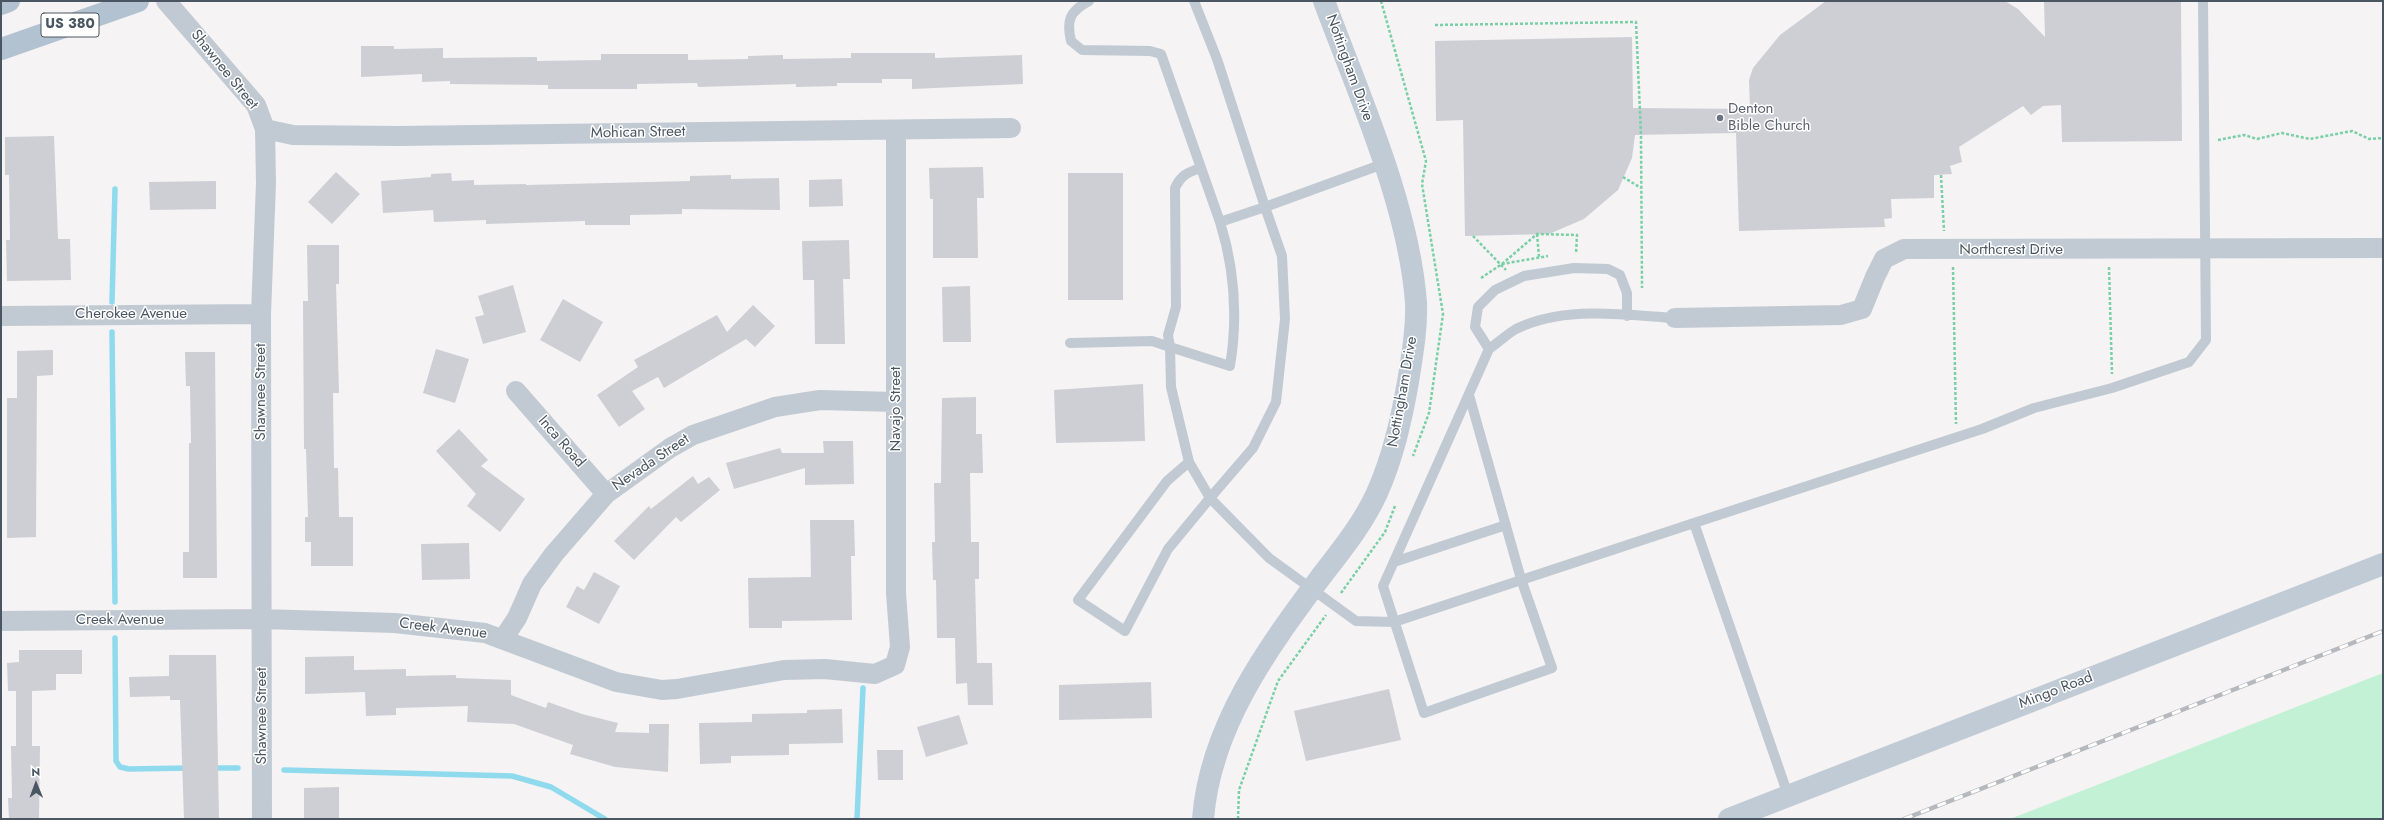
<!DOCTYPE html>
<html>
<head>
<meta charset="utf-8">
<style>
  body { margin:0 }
  #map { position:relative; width:2384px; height:820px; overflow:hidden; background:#f5f3f3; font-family:Jost,sans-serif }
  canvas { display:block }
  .frame { position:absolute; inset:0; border:2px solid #4a5661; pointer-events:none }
  .north { position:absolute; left:16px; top:764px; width:40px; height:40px; -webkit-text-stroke:3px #fff; paint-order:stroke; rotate:359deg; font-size:11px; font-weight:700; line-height:16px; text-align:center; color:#4a5661 }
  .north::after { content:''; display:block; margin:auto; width:14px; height:18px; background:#4a5661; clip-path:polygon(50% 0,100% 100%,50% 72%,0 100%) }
</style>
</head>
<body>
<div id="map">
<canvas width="2384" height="820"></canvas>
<div class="frame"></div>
<div class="north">N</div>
</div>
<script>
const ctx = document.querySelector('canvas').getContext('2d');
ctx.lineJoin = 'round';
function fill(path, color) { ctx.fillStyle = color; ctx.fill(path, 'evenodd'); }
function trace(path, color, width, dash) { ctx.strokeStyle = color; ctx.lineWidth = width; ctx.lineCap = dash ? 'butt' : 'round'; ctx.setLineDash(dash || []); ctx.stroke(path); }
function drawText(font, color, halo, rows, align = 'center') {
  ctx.font = font + ' Jost,sans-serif'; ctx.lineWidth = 3; ctx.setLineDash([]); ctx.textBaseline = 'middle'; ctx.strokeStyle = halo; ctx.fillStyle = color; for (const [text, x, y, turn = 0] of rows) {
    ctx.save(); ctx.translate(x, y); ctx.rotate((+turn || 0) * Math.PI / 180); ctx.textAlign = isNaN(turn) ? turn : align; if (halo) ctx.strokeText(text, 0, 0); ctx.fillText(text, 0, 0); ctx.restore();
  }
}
const green = new Path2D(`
  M2383 673V819H2010Z`);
const stream = new Path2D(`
  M112 302 115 189
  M112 332 115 602
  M115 638 116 761 120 767 129 769 189 768
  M211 768H238
  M284 770 512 776 551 787 605 819
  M857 819 863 688`);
const building = new Path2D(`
  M1826 1H2005L2018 9 2045 37 2044 1H2181L2182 141 2062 142 2061 105 2043 106 2031 115 2023 106 1959 147 1962 162 1950 166 1952 174 1934 175V198L1891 199 1892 218 1884 219 1885 227 1739 231 1736 133 1635 135 1632 158 1618 190 1584 219 1549 234 1465 236 1463 120 1436 121 1435 41 1632 37 1633 108 1750 109 1749 80 1753 68 1780 35Z
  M361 46H394V49L443 48V58L537 57V61L601 60V54H688V60L748 59V56L783 55V59L851 58V53H935V58L1022 55 1023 84 912 89V79H882V83H837V86L796 87V84L698 87 697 83 637 84V89H548V85L450 84V81L422 82V74L361 77Z
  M54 136 58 239H70L71 280 7 281 6 240H10L9 175H5V137Z
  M983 167 984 198H977L978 258H933V199H930L929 168Z
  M336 172 360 194 332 224 308 202Z
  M451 173 452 181 474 180V185L526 184V185L690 181V176L731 175V179L779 178 780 210 682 209V214L630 215V225H585V221L486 224V220L434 222 433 210 383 213 381 181 431 177V174Z
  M1068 173H1123V300H1068Z
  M842 179 843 206 809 207V180Z
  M216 181V209L150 210 149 182Z
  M849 240 850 279H843L845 344H815L814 280H803L802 241Z
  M307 245H339V284H336L339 393H333L334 468H338L339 517H353V566H311V542H305V517H308L306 449H304L303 301H308Z
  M513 285 526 332 483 344 475 317 484 315 478 296Z
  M970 286 971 342H943L942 287Z
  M563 299 603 322 580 362 540 340Z
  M753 305 775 326 755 347 746 339 664 388 658 377 632 391 645 409 619 427 597 395 638 367 634 360 717 315 727 332Z
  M436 349 469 359 455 403 423 393Z
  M53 350V375L37 376 36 537 7 538V398H17V351Z
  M185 352H215L217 578H183V552H189V443H191L190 386H186Z
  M1143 384 1145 441 1056 443 1054 390Z
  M976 397V434H982L983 473H970L971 542H979V579H975L977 663H992L993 705H968L967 683 956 684 955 638H937L936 580H933L932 542H935L934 483H941L942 398Z
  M459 429 488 460 481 466 525 499 500 532 467 506 476 494 436 451Z
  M823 441H853L854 484 805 485V468L734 489 726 463 780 448 782 453H824Z
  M693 476 698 484 709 477 720 490 681 522 676 517 634 560 614 541 649 506 651 509Z
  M810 520H854L855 556H851L852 620 782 621V628H749L748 578 811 577Z
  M469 543 470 579 422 580 421 544Z
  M594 572 620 586 599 624 566 607 577 586 584 590Z
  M19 650H82V674H56V690L32 691V746H40L39 819H9L8 798H12L11 746H16V691H8L7 663 19 662Z
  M169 655H216L219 819H184L180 700H170V696L130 697 129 677 169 676Z
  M354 656V670L406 669V676L456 675V678L511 680V695L546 708 548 702 582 714 618 723 615 732 649 733V724H669L668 772 615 767 570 754 573 745 514 724 467 722 468 706 396 708V715L366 716 365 692 305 694V657Z
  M1151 682 1152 718 1059 720V685Z
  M1389 689 1401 740 1306 761 1294 711Z
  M842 709 843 743 789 744V755L731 756V763L700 764 699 723 752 722V714L807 713V710Z
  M959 715 968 744 926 757 917 727Z
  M877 750H903V780H878Z
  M339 787V819H304V788Z`);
const path = new Path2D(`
  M1381 1 1426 161 1422 184 1443 314 1429 413 1413 456
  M1435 25 1636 22 1641 135 1642 288
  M2218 140 2244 135 2257 139 2282 133 2310 139 2352 131 2369 139 2383 138
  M1941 175 1944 231
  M1623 177 1641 188
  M1537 234 1539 257
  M1473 236 1506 270
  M1502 264 1537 234 1577 235 1576 254
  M1953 267 1956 424
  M2109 267 2112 374
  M1481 278 1502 264 1548 256
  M1341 593 1385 532 1395 506
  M1238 819 1239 790 1278 681 1326 615`);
const lane = new Path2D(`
  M1089 1C1070 11 1066 20 1071 41L1082 50 1150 51 1161 54 1220 222
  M1194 1 1217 59 1265 207 1220 222C1235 270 1238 317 1230 366L1170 347 1168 335 1176 307 1175 188C1181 175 1188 172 1201 168
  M1383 164 1265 207 1282 256 1285 319 1276 402 1253 448 1210 498 1269 558 1356 621 1394 622 1694 523 1788 795
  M1070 343 1152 341 1170 347 1171 387 1189 462 1167 481 1078 600 1125 631 1168 549 1210 498 1189 462
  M1489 349 1475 327 1478 307 1495 290 1524 276 1574 268 1608 269 1620 275 1627 293V316
  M1469 395 1521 579 1552 668 1424 713 1383 586 1489 349C1498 343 1507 334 1516 329 1565 305 1624 315 1675 318
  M1694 523 1982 429 2034 408 2112 388 2189 362 2206 340 2203 1
  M1394 562 1506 525`);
const street = new Path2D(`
  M166 1 256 105 265 129 266 183 261 314 262 819
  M265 129 293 135 399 136 1011 128
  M1 316 261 314
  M1675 318 1841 315 1862 309 1875 277 1884 259 1904 249 2383 248
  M516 391 606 494
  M1 621 261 619 395 623 485 633 616 682 662 690 677 689 784 670 825 669 875 674 895 665 900 647 896 593V130
  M503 639 517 618 532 584 554 554 606 494 670 448 693 435 775 407 820 400 895 402`);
const secondary = new Path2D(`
  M1203 819C1210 727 1267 649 1320 578 1340 552 1363 524 1377 493 1393 457 1401 421 1408 382 1412 356 1417 329 1416 303 1409 205 1358 93 1324 1
  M1729 819 2383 564`);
const primary = new Path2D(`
  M1 4 9 1
  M1 49 138 1`);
const rail = new Path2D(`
  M1904 819 2383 631`);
const markers = [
  [1720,118,4,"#6b7280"]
];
const shields = [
  [70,25,58]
];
const shieldNames = [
  ["US 380",70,25]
];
const streetNames = [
  ["Nottingham Drive",1349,68,70],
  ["Shawnee Street",224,70,51],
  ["Mohican Street",638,133,-1],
  ["Northcrest Drive",2011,250],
  ["Cherokee Avenue",131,314],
  ["Shawnee Street",261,392,-90],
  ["Nottingham Drive",1403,392,-80],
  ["Navajo Street",896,409,-90],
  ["Inca Road",561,442,49],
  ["Nevada Street",651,463,-34],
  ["Creek Avenue",120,620],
  ["Creek Avenue",443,629,7],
  ["Mingo Road",2056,691,-21],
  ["Shawnee Street",262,716,-90]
];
const worshipNames = [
  ["Denton",1728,109],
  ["Bible Church",1728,126]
];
fill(green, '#c3f1d5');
trace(stream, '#90daee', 5.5);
fill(building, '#cdcfd5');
trace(path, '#7ad0a6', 2.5, [3, 2]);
trace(lane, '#c1cad2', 10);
trace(street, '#c1cad2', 20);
trace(secondary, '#c1cbd6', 22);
trace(primary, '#b3c2d1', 22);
trace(rail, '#b5b8bd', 4.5);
trace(rail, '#fff', 3, [9]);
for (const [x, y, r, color] of markers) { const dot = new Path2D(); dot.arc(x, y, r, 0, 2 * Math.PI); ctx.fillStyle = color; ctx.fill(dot); trace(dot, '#fff', 1.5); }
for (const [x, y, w] of shields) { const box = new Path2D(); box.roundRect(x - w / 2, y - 12, w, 24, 3); ctx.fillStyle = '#fff'; ctx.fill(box); trace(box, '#4a5661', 1); }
drawText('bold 14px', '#4a5661', null, shieldNames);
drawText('15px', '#4a5661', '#fff', streetNames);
drawText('15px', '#5b616d', '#fff', worshipNames, 'left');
</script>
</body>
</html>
